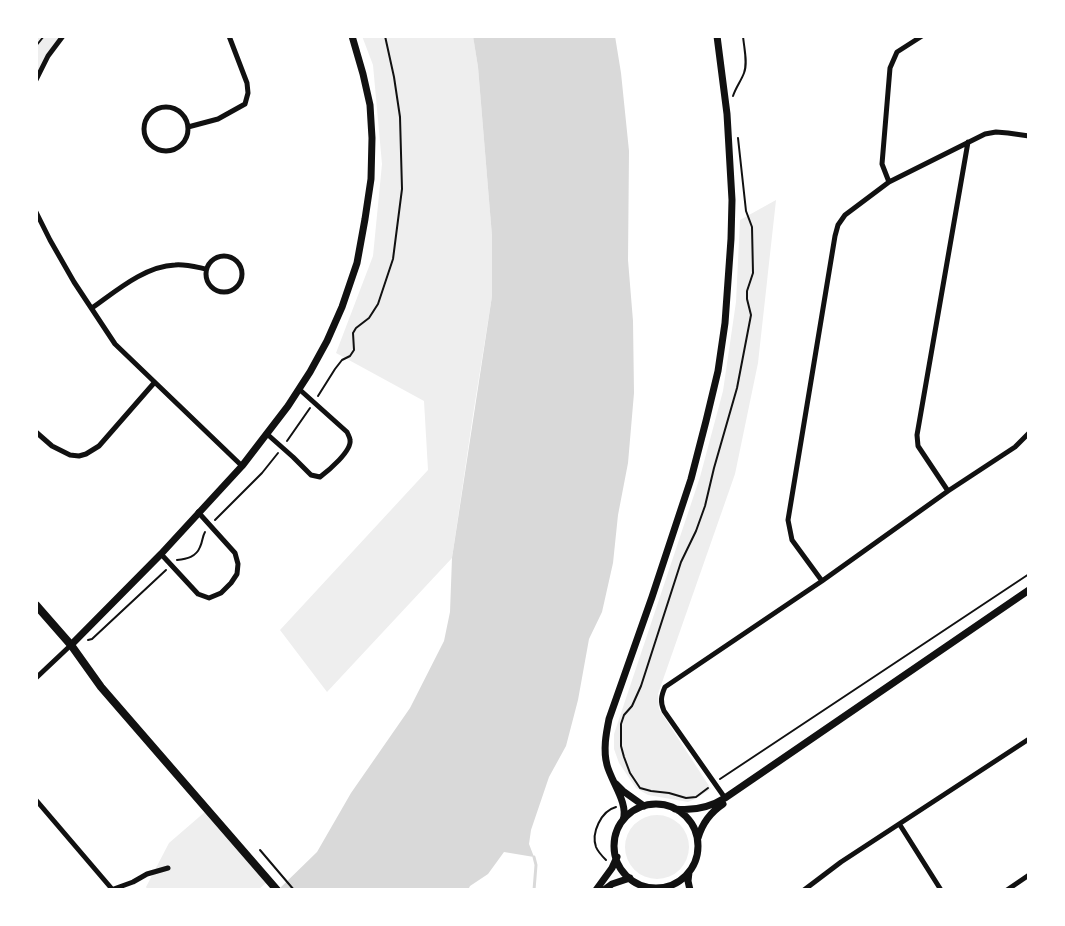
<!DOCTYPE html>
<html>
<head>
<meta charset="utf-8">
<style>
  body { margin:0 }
  #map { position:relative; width:1065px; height:926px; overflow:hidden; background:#fff; font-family:Montserrat,sans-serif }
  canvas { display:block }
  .frame { position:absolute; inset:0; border:38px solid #fff; pointer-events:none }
</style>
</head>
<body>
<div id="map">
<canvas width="1065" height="926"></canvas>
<div class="frame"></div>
</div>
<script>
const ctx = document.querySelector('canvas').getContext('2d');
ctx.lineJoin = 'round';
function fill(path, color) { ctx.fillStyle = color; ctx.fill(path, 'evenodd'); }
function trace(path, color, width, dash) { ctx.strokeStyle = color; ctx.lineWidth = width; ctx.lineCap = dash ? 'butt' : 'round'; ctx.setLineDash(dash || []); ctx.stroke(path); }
const green = new Path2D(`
  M36 36H63L36 80Z
  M362 36H473L478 67 492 236V296L473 415 452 558 327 692 280 630 428 470 424 401 336 353 373 256 382 164 373 65Z
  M776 200 758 363 735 474 658 694 659 709 711 789 695 799 688 802 648 795 636 788 619 763 614 749V734L700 477 723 391 736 302 740 220Z
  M206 811 266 883 258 890H148L146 887 169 843Z
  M625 847a32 32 0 1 1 64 0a32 32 0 1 1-64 0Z`);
const water = new Path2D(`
  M473 36H615L621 73 629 151 628 260 633 321 634 393 628 463 618 515 613 563 602 612 589 639 578 700 566 746 549 777 531 830 529 844 534 857 504 852 488 874 470 886 468 890H278L317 852 351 793 410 708 444 641 450 612 452 558 492 296V236L478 67Z`);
const stream = new Path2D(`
  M534 890 536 865 534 857`);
const path = new Path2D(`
  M36 46 44 36
  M733 96C736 87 741 81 744 73 748 63 744 48 743 36
  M318 396 335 369 342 360 350 356 354 350 353 333 356 328 369 318 378 304 393 259 402 189 400 117 394 77 385 36
  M287 441 310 408
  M215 520 262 473 278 453
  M177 560C187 559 196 557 200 547 203 541 202 537 205 532
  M88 640 92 639 166 570
  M720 779 1029 574
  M708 788 696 797 686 798 669 793 651 791 640 788 630 773 624 757 621 746V724L624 715 632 706 641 686 681 562 696 531 705 506 714 468 737 388 751 315 747 299V291L753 273 752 227 746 211 738 138
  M260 850 294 890
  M606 860C602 856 598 852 596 847 591 833 601 811 616 807`);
const minor = new Path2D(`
  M36 80 48 56 63 36
  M144 129a22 22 0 1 1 44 0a22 22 0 1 1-44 0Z
  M188 127 218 119 245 104 248 93 247 83 229 36
  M889 182 882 164 890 68 897 52 922 36
  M36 212 50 240 74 282 115 344 242 466
  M206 274a18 18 0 1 1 36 0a18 18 0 1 1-36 0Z
  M92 308C116 291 145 266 175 265 185 264 196 267 206 269
  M36 432 52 446 70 455 79 456 86 454 99 446 154 383
  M267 434 293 457 311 475 320 477C328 471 352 451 350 440 350 438 348 434 347 432L299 389
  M948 491 918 446 917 435 968 142
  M161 554 198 594 209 598 221 593 231 583 237 574 238 564 235 553 198 512
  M822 581 792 540 788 520 835 236 838 225 845 215 889 182 985 134 996 132 1008 133 1029 136
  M36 678 71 645
  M725 798 664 711C660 702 661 696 665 687L822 581 948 491 1015 447 1029 433
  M36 800 112 889
  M900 825 941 890
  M111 890 133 882 147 874 168 868
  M804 890 841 862 1029 739
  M1007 890 1029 875`);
const tertiary = new Path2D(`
  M71 645 161 554 242 466 288 406 310 372 327 341 342 307 357 263 365 219 371 179 372 138 370 105 363 74 352 36
  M616 784 623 791 644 806
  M614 846a42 42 0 1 1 84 0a42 42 0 1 1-84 0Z
  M675 809C693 811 709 808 725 798L1029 590
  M623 820C629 804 611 781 607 765 603 750 606 734 609 719L652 597 691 479 706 421 718 371 725 323 731 239 732 200 727 114 717 36
  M698 838C702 824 711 812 723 804
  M689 872 688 881 690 890
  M596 890 612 868 617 857
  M604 890 612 884 630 878`);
const secondary = new Path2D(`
  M36 605 71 645 101 687 277 890`);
fill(green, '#eee');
fill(water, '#d9d9d9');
trace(stream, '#d9d9d9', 3);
trace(path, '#111', 2);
trace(minor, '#111', 5);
trace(tertiary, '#111', 7);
trace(secondary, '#111', 8);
</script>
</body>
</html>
